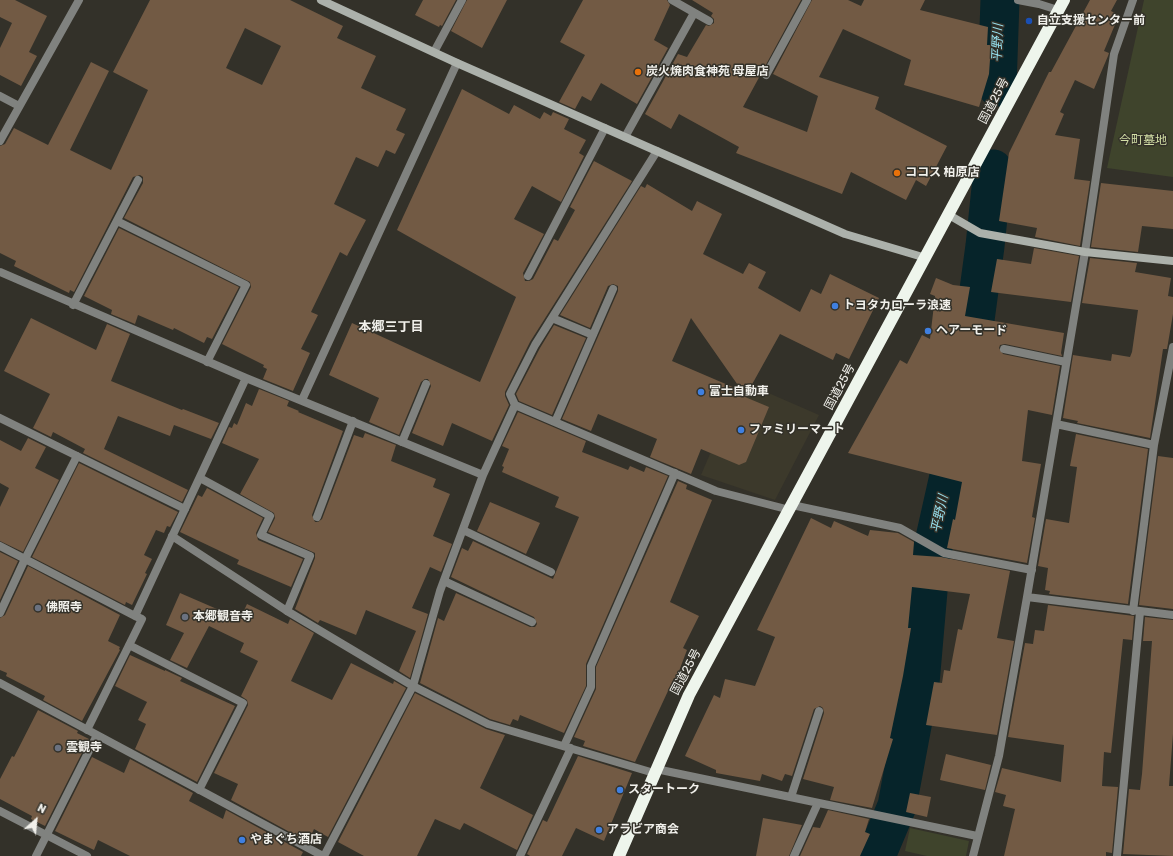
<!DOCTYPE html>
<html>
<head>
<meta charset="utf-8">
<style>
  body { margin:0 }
  #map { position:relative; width:1173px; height:856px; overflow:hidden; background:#333129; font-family:Rubik,sans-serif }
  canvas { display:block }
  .north { position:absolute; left:16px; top:800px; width:40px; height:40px; -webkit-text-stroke:3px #333129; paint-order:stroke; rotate:27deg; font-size:11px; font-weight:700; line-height:16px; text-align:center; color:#f1f0eb }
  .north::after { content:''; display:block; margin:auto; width:14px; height:18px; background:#f1f0eb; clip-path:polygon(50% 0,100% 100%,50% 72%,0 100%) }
</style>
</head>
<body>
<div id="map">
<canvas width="1173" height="856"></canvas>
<div class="north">N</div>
</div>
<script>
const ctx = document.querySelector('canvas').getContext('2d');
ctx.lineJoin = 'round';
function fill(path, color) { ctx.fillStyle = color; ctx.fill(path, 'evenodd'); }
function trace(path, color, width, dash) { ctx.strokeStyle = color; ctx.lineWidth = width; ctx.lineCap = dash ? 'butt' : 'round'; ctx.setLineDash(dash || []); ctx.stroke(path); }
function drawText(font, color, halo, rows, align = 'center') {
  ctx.font = font + ' Rubik,"Noto Sans JP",sans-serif'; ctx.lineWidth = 3; ctx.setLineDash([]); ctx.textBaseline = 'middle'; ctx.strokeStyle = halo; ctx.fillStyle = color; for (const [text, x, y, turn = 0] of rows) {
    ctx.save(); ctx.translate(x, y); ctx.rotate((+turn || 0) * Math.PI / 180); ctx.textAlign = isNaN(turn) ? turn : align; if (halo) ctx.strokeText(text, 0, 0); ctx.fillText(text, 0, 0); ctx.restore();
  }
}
const built = new Path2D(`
  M741 381 819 415 775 500 701 475Z`);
const green = new Path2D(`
  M1144 0H1173V177L1107 168Z
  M910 828 969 841 966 856H927L905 851Z`);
const river = new Path2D(`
  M997 87 1000 0
  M968 371 985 246 993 169
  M876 856 897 806 920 683 931 556 960 427`);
const building = new Path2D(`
  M0 0H15L47 16 29 52 37 56 21 86 0 75V48L12 23 0 17Z
  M150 0H290L343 26 337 38 376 56 361 88 406 109 396 130 405 134 395 154 386 150 378 167 356 157 334 204 366 220 347 256 340 252 311 312 318 315 301 349 310 353 293 391 263 379 267 369 263 367 264 365 222 344 251 287 250 282 124 218 143 183V177L140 175 133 177 74 292 70 290 69 293 14 266 16 261 0 253V146L5 144 14 128 48 145 91 62 109 71 70 150 111 170 148 90 113 72ZM245 28 281 46 262 85 226 68Z
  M423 0H456L442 26 440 25 439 27 415 15Z
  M467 0H507L482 48 451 31Z
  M583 0H667L670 5 654 40 668 48 637 104 601 83 591 101 582 96 575 109 559 102 585 55 560 42Z
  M692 0H801L743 107 807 132 818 96 773 74 812 0H848L861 6 864 0H925L920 10 988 27 987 45H991L989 74 979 107 904 85 911 60 843 29 819 77 879 97 875 109 947 146 926 186 916 180 906 200 851 172 842 194 736 153 739 147 679 114 671 129 645 114 678 54 687 57 706 25 709 26 714 23V19L711 16 713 13Z
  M1090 0H1117L1111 11 1119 15 1104 51 1109 53 1108 56 1094 89 1075 80 1060 112 1064 114 1055 135 1080 139 1074 179 1090 181 1080 246 1035 237 1037 228 999 221 1009 153 1049 72H1051Z
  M462 89 509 114 514 105 540 119 544 112 551 116 553 112 569 119 564 129 586 140 579 153 584 156 561 202 532 186 514 219 544 234 523 273 525 281H529L533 279 554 239 558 241 575 210 570 207 594 161 632 181 530 342 505 392V396L509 405 492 441 452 423 443 446 412 433 431 386 428 379H425L421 382 399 435 369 422 379 398 329 375 352 323 480 382 516 297 397 230Z
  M1101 183 1173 191V229L1142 226 1138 252 1091 247Z
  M647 184 692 211 697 201 722 214 703 254 743 274 749 263 766 272 758 288 800 312 811 289 821 294 830 274 879 298 849 359 836 353 833 360 780 334 745 397 769 407 746 462 739 465 701 449 691 474 650 457 657 439 598 414 591 431 562 419 618 291V286L613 284 608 286 590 328 560 315 641 186 645 188ZM691 318 742 391 672 361Z
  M119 228 239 287 212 339 207 337 204 343 174 328 173 330 138 315 135 324 111 314 112 310 84 296Z
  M1034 248 1079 256 1071 302 991 292 997 259 1031 264Z
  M1090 258 1137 263 1135 272 1171 278 1168 296 1173 297V314L1167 349H1163L1150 438 1077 423 1078 421 1063 418 1073 355 1111 361 1112 354 1130 357 1132 352 1138 310 1082 303Z
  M936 278 953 285 970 287 965 316 1064 333 1061 353 1062 356 1005 344 1000 345 999 348 1003 354 1060 366 1052 415 1028 410 1022 461 1041 464 1032 517 1035 518 1027 563 947 548 953 519 955 520 962 482 848 453 900 360 907 364 922 335 930 339 935 296 930 294Z
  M31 318 96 350 107 324 130 334 111 381 182 410 183 409 219 423 211 439 174 425 170 436 118 416 104 449 188 490 182 502 83 453 85 449 53 432 51 437 33 428 50 394 4 371Z
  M554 325 586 338 552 415 519 401 516 394 540 348Z
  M259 389 289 401 287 406 299 411 298 412 343 431 312 515 315 522H318L322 519 354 435 363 438 365 433 396 445 391 461 436 479 433 487 450 494 433 536 452 544 441 572 430 567 412 608 428 614 410 678 399 671 416 631 366 610 356 635 320 620 318 623 295 609 315 558V553L268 532 275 518 274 513 240 494 259 459 222 443 229 427 232 428 234 423 237 425 246 403 252 406Z
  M518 412 586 441 582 452 628 470 630 466 644 472 646 467 668 476 586 664V686L564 733 520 715 518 721 513 719 510 725 490 719 420 683 438 618 444 621 456 593 530 627H535L537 624 534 617 451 577 462 548 468 551 473 541 553 579 579 517 555 507 559 497 502 472 504 467 502 466 509 449 502 446Z
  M1076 434 1148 449 1128 604 1049 594 1050 591 1045 590 1048 568 1038 566 1046 519 1069 523 1077 467 1070 466Z
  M28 438 46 447 35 468 59 480 23 552 0 541V507L9 488 0 483V440L21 451Z
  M1158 456 1173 458V609L1139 605Z
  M79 463 178 512 170 527 167 526 164 533 156 530 144 555 152 559 145 573 147 574 132 605 126 602 125 605 32 557Z
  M678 481 687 485 686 489 712 500 670 602 699 616 683 648 687 650 676 679 674 678 635 762 583 746 585 741 574 737 596 689V667Z
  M207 488 263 518 256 533 258 540 303 559 291 587 237 564 239 560 180 532 198 495 202 497Z
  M490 502 540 523 526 554 477 531Z
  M811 518 831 528 834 521 868 536 870 530 898 533 914 542 913 555 941 557 1010 571 997 638 1014 641 997 735 926 725 934 682 942 683 944 670 950 671 958 629 962 630 970 594 912 587 908 628H911L903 676 890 738 893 739 872 808 830 800 834 787 803 779 824 713 823 708 820 706 814 709 792 776 785 774 782 781 762 774 760 781 716 773V770L685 756 714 695 720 698 725 679 755 686 775 637 757 630Z
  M0 552 18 561 0 600Z
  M28 566 120 615 108 641 120 647 119 649 120 650 82 721 43 700 45 696 6 676 7 673 0 670V618L5 615Z
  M180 593 240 619 247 604 288 624 290 619 314 633 291 681 332 700 351 663 393 684 394 681 406 688 328 837 314 829 308 842 231 800 238 784 214 773 248 705 247 700 241 696 258 661 240 652 244 643 209 626 187 668 170 660 184 633 166 625Z
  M1048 605 1134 616 1132 640 1123 639 1111 753 1104 752 1102 786 1118 787 1112 853 1106 852V856H1004L1015 809 1003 806 1006 795 995 792 1002 768 1061 782 1064 745 1008 737 1025 643 1033 644 1035 630 1044 631Z
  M1145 617 1173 620V734L1169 786H1173V856L1123 854 1129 789 1140 790 1142 774 1152 641H1143Z
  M130 655 165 671V670L182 678 180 681 235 706 197 782 135 749 146 724 138 720 147 702 115 686Z
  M415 693 486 729 505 735 480 788 533 815 517 850 464 823 460 830 435 819 417 856H364L338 842Z
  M38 710 78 731 77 733 89 739 45 826 31 819 32 816 0 799V779L12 756 14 757Z
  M946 754 991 765 985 790 940 780Z
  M578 756 632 773 604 841 576 828 562 856H530L527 854 543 820 547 822Z
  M92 757 124 773 130 759 193 793 189 801 223 819 226 810 303 852 301 856H130L98 840 94 850 55 831Z
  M910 793 931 797 927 817 906 812Z
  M828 810 869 819 865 832 870 834 860 856H800L813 827 820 828Z
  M763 818 802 825 789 856H756Z`);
const lane = new Path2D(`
  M672 0 709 21
  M1018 0 1039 4 1058 10
  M434 52 462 0
  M766 75 807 0
  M625 137 694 13
  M528 276 605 128
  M1004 349 1066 362
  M402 442 426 384
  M77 456 185 509
  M172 536 287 611
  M0 613 25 559
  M791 797 819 711`);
const street = new Path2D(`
  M0 96 19 106
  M0 141 79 0
  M117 221 246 285 207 362
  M0 272 246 378 483 475
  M73 305 138 180
  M552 318 593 335
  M302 400 457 63
  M515 405 510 394 535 345 657 151
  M0 418 77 456 25 559
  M555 422 613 289
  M1056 424 1154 445
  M200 478 270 516 261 535 310 556 287 611 413 686 488 724 654 773
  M792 505 900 528 944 553 1032 570
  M317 517 353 421
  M463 530 551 572
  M0 546 135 616
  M444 581 532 622
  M1027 597 1173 615
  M1133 611 1154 445 1173 347
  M129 645 243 703 199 790
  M0 683 323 856
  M87 730 142 619 135 616 246 378
  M564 746 591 687V666L675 473
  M656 769 977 836
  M0 811 87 856
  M36 856 97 735
  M324 856 413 686 440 591 483 475 515 405 716 491 790 510
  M520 856 571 748
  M794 856 818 803
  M973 856 999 756 1027 597 1085 252 1114 54 1133 0
  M1117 856 1140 612`);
const secondary = new Path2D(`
  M321 0 457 63 845 234 926 258
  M949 215 980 233 1085 252 1173 261`);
const highway = new Path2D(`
  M619 856 689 695 1064 0`);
const markers = [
  [1029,21,4,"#1a4fb4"],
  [638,72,4,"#e8710a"],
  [897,173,4,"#e8710a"],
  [835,306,4,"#3f7fe0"],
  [928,331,4,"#3f7fe0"],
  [701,392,4,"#3f7fe0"],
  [741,430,4,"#3f7fe0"],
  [38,608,4,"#6b7280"],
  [185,617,4,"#6b7280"],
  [58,748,4,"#6b7280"],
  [620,790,4,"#3f7fe0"],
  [599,830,4,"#3f7fe0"],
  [242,840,4,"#3f7fe0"]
];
const poiNames = [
  ["自立支援センター前",1037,21],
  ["炭火焼肉食神苑 母屋店",646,72],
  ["ココス 柏原店",905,173],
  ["トヨタカローラ浪速",843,306],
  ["ヘアーモード",936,331],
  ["富士自動車",709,392],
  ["ファミリーマート",749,430],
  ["佛照寺",46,608],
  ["本郷観音寺",193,617],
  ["雲観寺",66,748],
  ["スタートーク",628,790],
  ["アラビア商会",607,830],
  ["やまぐち酒店",250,840]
];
const streetNames = [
  ["国道25号",994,101,-62],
  ["国道25号",840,387,-62],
  ["国道25号",686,672,-62]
];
const parkNames = [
  ["今町墓地",1143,141]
];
const waterNames = [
  ["平野川",998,43,-88],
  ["平野川",940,514,-78]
];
const neighbourhoodNames = [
  ["本郷三丁目",391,327]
];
fill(built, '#3c392b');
fill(green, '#3f442c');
trace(river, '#06242a', 39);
fill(building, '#725a44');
trace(lane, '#80827f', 8);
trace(street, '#80827f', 8);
trace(secondary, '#acb1ab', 8);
trace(highway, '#eef5ec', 12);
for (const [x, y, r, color] of markers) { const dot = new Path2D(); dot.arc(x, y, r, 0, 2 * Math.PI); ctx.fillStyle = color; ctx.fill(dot); trace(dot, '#333129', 1.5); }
drawText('bold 12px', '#f1f0eb', '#333129', poiNames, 'left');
drawText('12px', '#f1f0eb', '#333129', streetNames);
drawText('12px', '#d3dfa6', '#333129', parkNames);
drawText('italic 13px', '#95dfed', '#333129', waterNames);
drawText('bold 13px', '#f1f0eb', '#333129', neighbourhoodNames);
</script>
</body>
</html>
